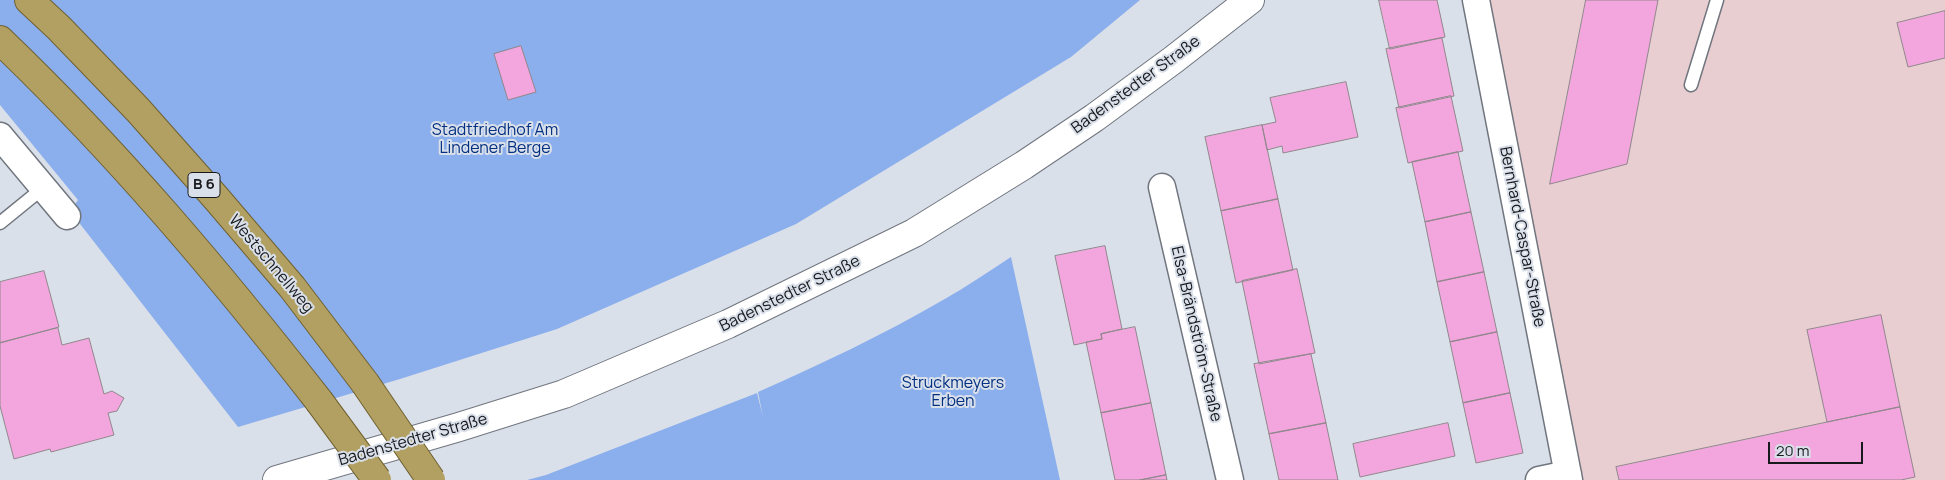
<!DOCTYPE html>
<html>
<head>
<meta charset="utf-8">
<style>
  body { margin:0 }
  #map { position:relative; width:1945px; height:480px; overflow:hidden; background:#dae0ea; font-family:Manrope,sans-serif }
  canvas { display:block }
  .scale { position:absolute; left:1768px; top:442px; width:95px; height:22px; box-sizing:border-box; border:2px solid #17191d; border-top:0; padding-left:6px; font-size:15px; line-height:18px; white-space:nowrap; color:#17191d; -webkit-text-stroke:4px #dae0ea; paint-order:stroke }
</style>
</head>
<body>
<div id="map">
<canvas width="1945" height="480"></canvas>
<div class="scale">20 m</div>
</div>
<script>
const ctx = document.querySelector('canvas').getContext('2d');
ctx.lineJoin = 'round';
function fill(path, color) { ctx.fillStyle = color; ctx.fill(path, 'evenodd'); }
function trace(path, color, width, dash) { ctx.strokeStyle = color; ctx.lineWidth = width; ctx.lineCap = dash ? 'butt' : 'round'; ctx.setLineDash(dash || []); ctx.stroke(path); }
function drawText(font, color, halo, rows, align = 'center') {
  ctx.font = font + ' Manrope,sans-serif'; ctx.lineWidth = 4; ctx.setLineDash([]); ctx.textBaseline = 'middle'; ctx.strokeStyle = halo; ctx.fillStyle = color; for (const [text, x, y, turn = 0] of rows) {
    ctx.save(); ctx.translate(x, y); ctx.rotate((+turn || 0) * Math.PI / 180); ctx.textAlign = isNaN(turn) ? turn : align; if (halo) ctx.strokeText(text, 0, 0); ctx.fillText(text, 0, 0); ctx.restore();
  }
}
const industrial = new Path2D(`
  M1476 0H1945V480H1569Z`);
const green = new Path2D(`
  M0 0H1140L1071 57 796 224 557 329 400 379 238 427 70 211 78 200 0 105Z
  M1011 257 1060 480H527L546 475 757 393 763 417 758 392C821 364 883 335 943 300 966 287 988 272 1011 257Z`);
const building = new Path2D(`
  M1379 0H1437L1445 37 1390 49Z
  M1586 0H1658L1627 164 1550 184Z
  M1945 11V58L1908 67 1897 23Z
  M1442 38 1454 96 1399 108 1386 49Z
  M521 46 536 92 508 100 494 54Z
  M1346 82 1358 137 1283 153 1282 146 1267 150 1262 125 1276 122 1270 98Z
  M1451 96 1463 151 1408 163 1396 108Z
  M1262 125 1278 199 1221 211 1205 137Z
  M1458 152 1471 212 1425 222 1412 162Z
  M1278 199 1293 270 1236 283 1221 211Z
  M1471 212 1484 272 1437 282 1425 222Z
  M1105 246 1122 329 1101 334 1102 339 1074 345 1055 256Z
  M1297 269 1315 353 1259 364 1242 281Z
  M44 271 59 327 0 343V282Z
  M1484 272 1497 332 1450 342 1437 282Z
  M1881 315 1900 407 1827 422 1807 330Z
  M1135 327 1151 403 1101 413 1086 342 1102 339 1101 334Z
  M58 328 62 345 89 338 104 394 112 391 124 398 117 411 108 413 114 435 51 452 50 449 14 459 0 406V343Z
  M1497 332 1510 393 1463 403 1450 342Z
  M1311 354 1326 423 1269 434 1254 364Z
  M1510 393 1523 453 1476 463 1463 403Z
  M1151 403 1166 475 1140 480H1115L1101 413Z
  M1900 407 1915 477 1901 480H1619L1616 467Z
  M1326 423 1338 480H1279L1269 434Z
  M1448 423 1455 456 1360 477 1353 444Z
  M1166 475 1167 480H1140Z`);
const service = new Path2D(`
  M1691 85 1717 0
  M0 223 43 188`);
const minor = new Path2D(`
  M1476 0 1569 480
  M0 136 67 216
  M1162 187 1230 480
  M1539 480 1568 474`);
const tertiary = new Path2D(`
  M277 480 459 427 564 394 728 324 914 233 1024 165 1094 118 1173 60 1250 0`);
const trunk = new Path2D(`
  M29 0 59 28 138 110 216 198 292 287 365 383
  M0 40C116 151 220 274 319 401`);
const trunkBridge = new Path2D(`
  M365 383 431 480
  M319 401 377 480`);
const shields = [
  [204,185,32]
];
const shieldNames = [
  ["B 6",204,185]
];
const streetNames = [
  ["Badenstedter Straße",1136,85,-36],
  ["Bernhard-Caspar-Straße",1522,237,79],
  ["Westschnellweg",271,264,50],
  ["Badenstedter Straße",790,294,-26],
  ["Elsa-Brändström-Straße",1196,334,77],
  ["Badenstedter Straße",413,440,-16]
];
const parkNames = [
  ["Stadtfriedhof Am",495,131],
  ["Lindener Berge",495,149],
  ["Struckmeyers",953,384],
  ["Erben",953,402]
];
fill(industrial, '#e8ced1');
fill(green, '#8baeec');
fill(building, '#f3a6dd');
trace(building, '#91878d', 1);
trace(service, '#70757e', 15);
trace(minor, '#70757e', 29);
trace(tertiary, '#70757e', 30);
trace(trunk, '#6f6130', 30);
trace(service, '#fff', 12);
trace(minor, '#fff', 26);
trace(tertiary, '#fff', 28);
trace(trunk, '#b2a062', 28);
trace(trunkBridge, '#6f6130', 30, []);
trace(trunkBridge, '#b2a062', 28);
for (const [x, y, w] of shields) { const box = new Path2D(); box.roundRect(x - w / 2, y - 12.5, w, 25, 4); ctx.fillStyle = '#dae0ea'; ctx.fill(box); trace(box, '#17191d', 1); }
drawText('bold 15px', '#17191d', null, shieldNames);
drawText('16px', '#17191d', '#dae0ea', streetNames);
drawText('16px', '#043081', '#dae0ea', parkNames);
</script>
</body>
</html>
